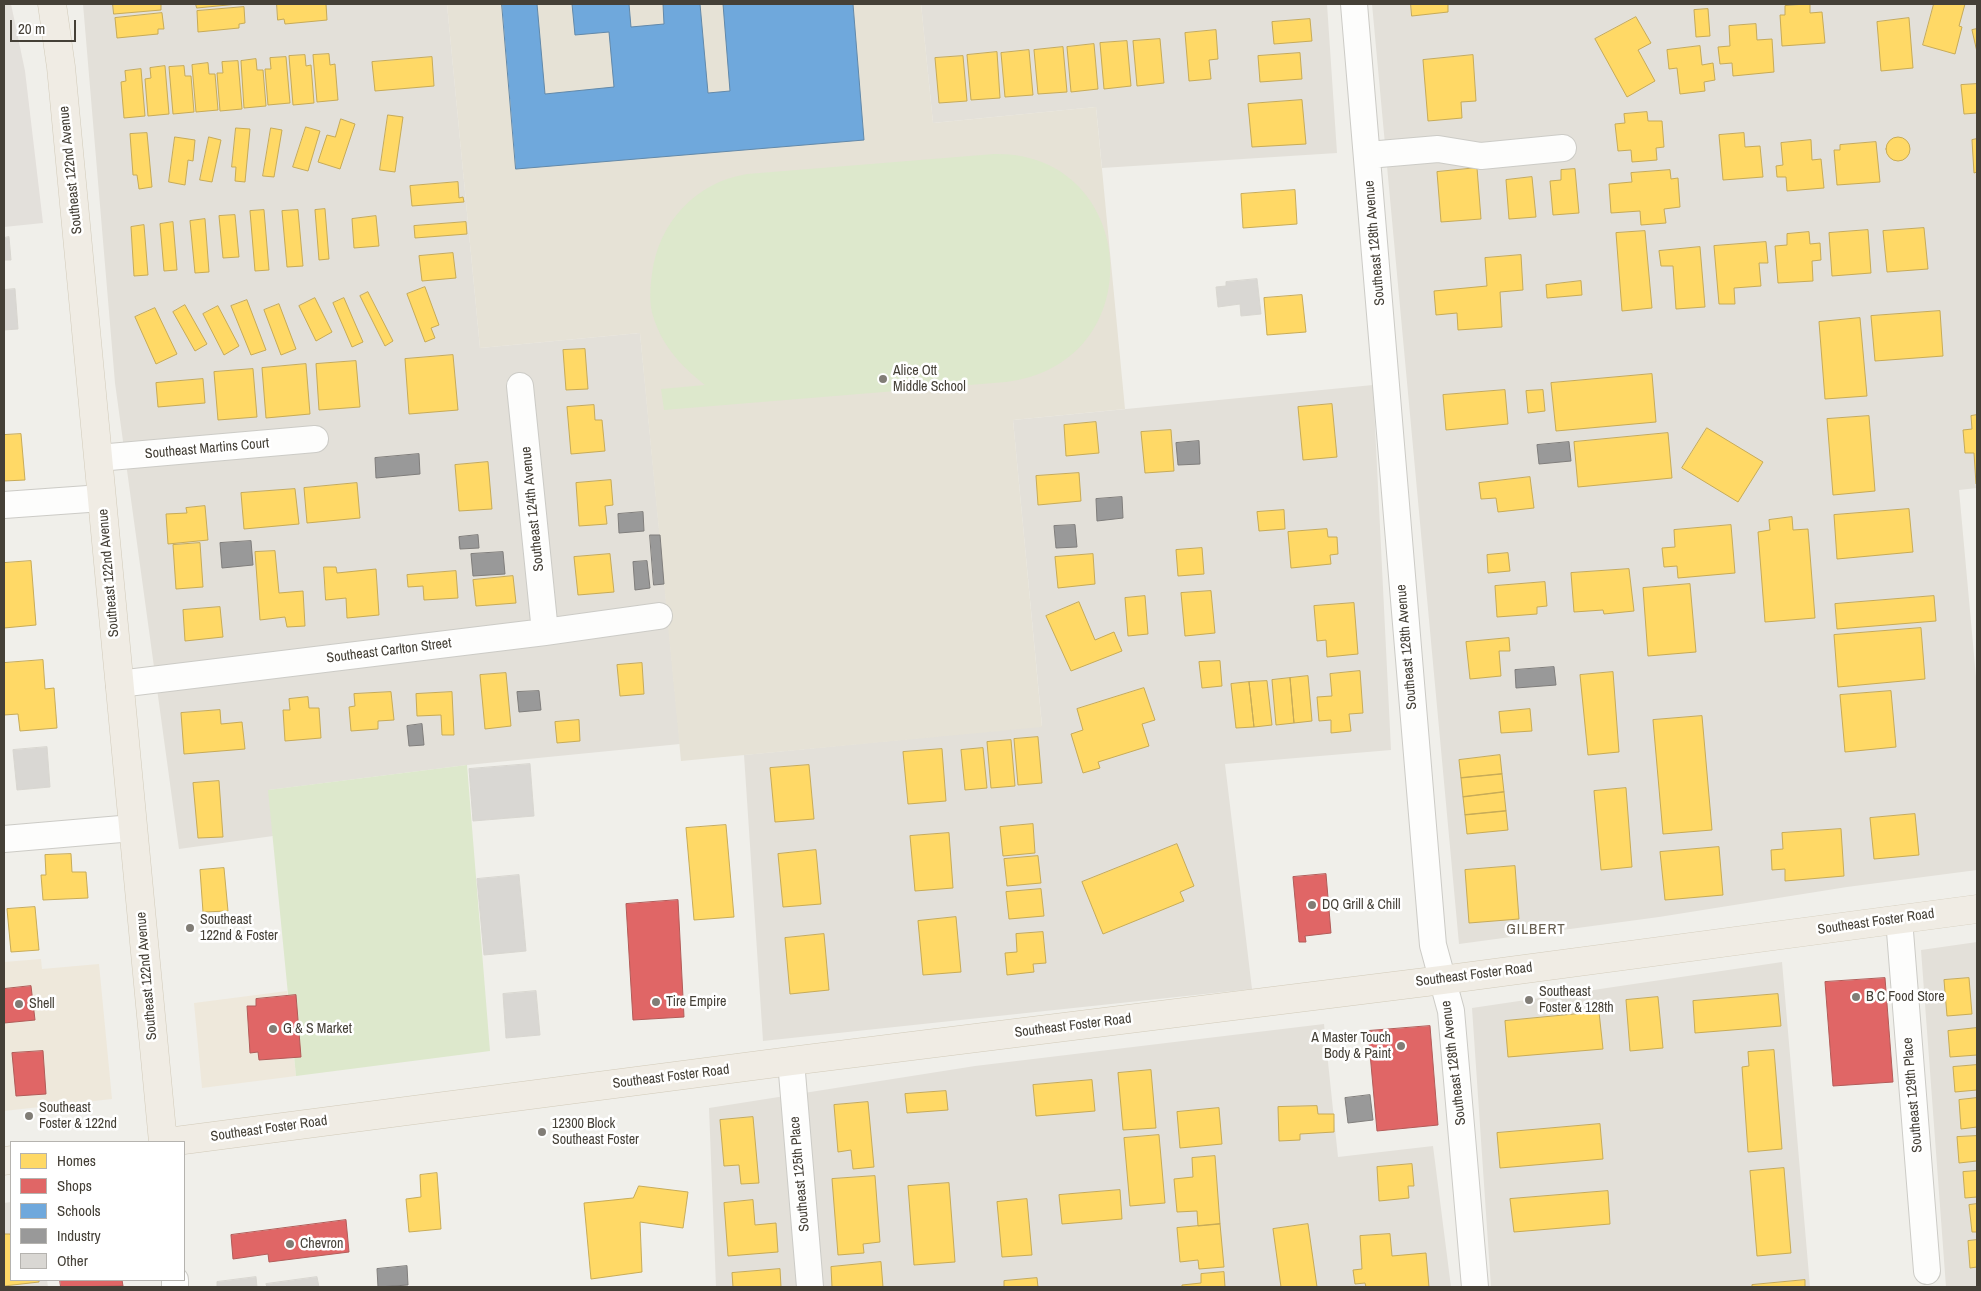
<!DOCTYPE html>
<html>
<head>
<meta charset="utf-8">
<style>
  body { margin:0 }
  #map { position:relative; width:1981px; height:1291px; overflow:hidden; background:#f0efea; font-family:"Archivo Narrow",sans-serif }
  canvas { display:block }
  .frame { position:absolute; inset:0; border:5px solid #454037; pointer-events:none }
  .legend { position:absolute; left:10px; top:1141px; width:175px; height:140px; box-sizing:border-box; background:#fff; border:1px solid #b5b3af; margin:0; padding:6px 9px; list-style:none; font-size:15px; color:#454037 }
  .legend li { display:flex; align-items:center; gap:10px; height:25px }
  .legend b { width:25px; border:1px solid #b5b3af }
  .scale { position:absolute; left:10px; top:20px; width:66px; height:22px; box-sizing:border-box; border:2px solid #454037; border-top:0; padding-left:6px; font-size:15px; line-height:18px; white-space:nowrap; color:#454037; -webkit-text-stroke:4px #fff; paint-order:stroke }
</style>
</head>
<body>
<div id="map">
<canvas width="1981" height="1291"></canvas>
<div class="frame"></div>
<ul class="legend">
<li><b style="height:14px;background:#ffd966"></b>Homes</li>
<li><b style="height:14px;background:#e06666"></b>Shops</li>
<li><b style="height:14px;background:#6fa8dc"></b>Schools</li>
<li><b style="height:14px;background:#999"></b>Industry</li>
<li><b style="height:14px;background:#d9d7d3"></b>Other</li>
</ul>
<div class="scale">20 m</div>
</div>
<script>
const ctx = document.querySelector('canvas').getContext('2d');
ctx.lineJoin = 'round';
function fill(path, color) { ctx.fillStyle = color; ctx.fill(path, 'evenodd'); }
function trace(path, color, width, dash) { ctx.strokeStyle = color; ctx.lineWidth = width; ctx.lineCap = dash ? 'butt' : 'round'; ctx.setLineDash(dash || []); ctx.stroke(path); }
function drawText(font, color, halo, rows, align = 'center') {
  ctx.font = font + ' "Archivo Narrow",sans-serif'; ctx.lineWidth = 5; ctx.setLineDash([]); ctx.textBaseline = 'middle'; ctx.strokeStyle = halo; ctx.fillStyle = color; for (const [text, x, y, turn = 0] of rows) {
    ctx.save(); ctx.translate(x, y); ctx.rotate((+turn || 0) * Math.PI / 180); ctx.textAlign = isNaN(turn) ? turn : align; if (halo) ctx.strokeText(text, 0, 0); ctx.fillText(text, 0, 0); ctx.restore();
  }
}
const residential = new Path2D(`
  M83 4H447L480 348 640 333 680 744 467 765 269 790 273 836 179 849 115 383Z
  M921 4H1327L1337 153 1102 168 1096 107 933 123Z
  M1372 4H1977V488L1959 490 1977 688V870L1847 887 1659 917 1459 944Z
  M1373 385 1391 750 1225 764 1252 989 763 1041 744 755 1042 726 1013 420Z
  M1977 942V1287H1946L1921 950Z
  M1782 962 1810 1287H1491L1472 1008Z
  M1324 1024 1338 1157 1433 1146 1451 1287H716L709 1108 975 1066Z
  M11 1202V1280H47L48 1287H4V1203Z`);
const commercial = new Path2D(`
  M41 959 42 969 99 964 112 1099 4 1111V962Z
  M287 991 296 1076 202 1088 194 1003Z`);
const industrial = new Path2D(`
  M4 4H11L25 71 43 223 4 227Z`);
const education = new Path2D(`
  M447 4H921L933 123 1096 107 1125 409 1013 420 1042 727 681 761 640 333 480 348Z`);
const green = new Path2D(`
  M994 154C1139 151 1155 364 1006 382L664 410 661 389 705 385C682 367 662 346 653 316 649 303 650 288 652 274 658 223 696 182 747 174Z
  M467 765 490 1051 296 1076 268 790Z`);
const homes = new Path2D(`
  M113 4H161V10L114 14Z
  M196 4H238L197 8Z
  M277 4H326L327 20 285 24 284 19 278 20Z
  M1411 4H1448V12L1412 16Z
  M1810 4V13L1822 12 1825 43 1782 46 1780 15H1785V6Z
  M1934 4H1965L1959 26 1962 27 1955 54 1923 45Z
  M244 7 245 23 239 24V28L198 32 197 11Z
  M1708 9 1710 36 1696 37 1694 10Z
  M162 13 164 29H158V34L117 38 115 18Z
  M1636 17 1651 43 1638 50 1655 81 1627 97 1595 39Z
  M1909 18 1913 68 1881 71 1877 22Z
  M1310 19 1312 41 1274 44 1272 22Z
  M1756 24 1757 40 1772 39 1774 72 1733 76 1732 63 1720 64 1718 47 1730 46 1729 26Z
  M1977 29V52L1972 30Z
  M1216 30 1218 59 1209 60 1211 79 1189 81 1185 33Z
  M1160 39 1164 83 1137 86 1133 41Z
  M1127 41 1131 86 1104 89 1100 43Z
  M1094 44 1098 89 1071 92 1067 47Z
  M1700 46 1702 65 1713 63 1715 80 1704 82 1705 91 1680 94 1677 68 1669 69 1667 50Z
  M1063 47 1067 92 1038 94 1034 50Z
  M1029 50 1033 95 1005 97 1001 53Z
  M997 52 1000 98 971 100 967 55Z
  M1300 53 1302 79 1260 82 1258 56Z
  M329 54 330 65 335 64 338 100 317 102 313 55Z
  M305 55 306 66 311 65 314 103 293 105 289 56Z
  M1473 55 1476 101 1461 102 1462 118 1428 121 1423 60Z
  M963 56 967 101 939 103 935 58Z
  M286 57 290 103 268 105 265 69H271L270 58Z
  M432 57 434 86 375 91 372 62Z
  M256 59 257 70H263L266 106 244 108 241 61Z
  M238 61 242 109 220 111 217 73H223L222 62Z
  M208 63 209 74H215L218 110 196 112 192 65Z
  M165 66 169 114 148 116 145 79 151 78 150 68Z
  M184 66 185 76H191L194 112 173 114 169 67Z
  M141 69 145 116 124 118 121 82 126 81 125 71Z
  M1977 84V113L1964 114 1961 85Z
  M1302 100 1306 144 1252 147 1248 104Z
  M1647 112 1648 121H1662L1664 147 1656 148 1657 160 1632 162 1631 150 1618 151 1615 124 1625 123 1624 114Z
  M388 115 403 117 395 172 380 170Z
  M341 119 355 124 340 169 318 162 327 135 335 137Z
  M306 127 320 131 308 171 293 167Z
  M236 128 250 129 245 182 235 181 236 167H232Z
  M271 128 282 130 274 177 263 176Z
  M147 133 152 187 139 189 137 175H133L130 134Z
  M1744 133 1745 147 1760 146 1763 177 1723 180 1719 135Z
  M175 137 195 140 193 161 188 160 185 185 169 182Z
  M209 137 221 140 212 182 200 180Z
  M1886 149a12 12 0 1 1 24 0a12 12 0 1 1-24 0Z
  M1977 139V172L1974 173 1972 140Z
  M1811 140 1812 160 1821 159 1824 188 1787 191 1786 177H1777L1776 166 1783 165 1781 143Z
  M1876 142 1880 182 1837 185 1834 150H1840V145Z
  M1477 168 1481 219 1441 222 1437 172Z
  M1575 169 1579 213 1553 215 1550 181 1561 180V170Z
  M1670 170 1671 179 1678 178 1680 207 1664 209 1666 223 1641 225 1640 211 1611 213 1609 184 1632 182 1631 173Z
  M1532 177 1536 217 1509 219 1506 180Z
  M458 182 459 198 463 197 464 202 412 206 410 186Z
  M1295 190 1297 224 1243 228 1241 194Z
  M325 209 329 259 319 260 315 210Z
  M264 210 269 270 255 271 250 211Z
  M298 210 303 266 287 267 282 211Z
  M235 215 239 257 223 258 219 216Z
  M376 216 379 246 354 248 352 219Z
  M205 219 209 272 195 273 190 221Z
  M173 222 177 270 164 271 160 224Z
  M466 222 467 234 415 238 414 226Z
  M144 225 148 275 134 276 131 227Z
  M1924 228 1928 269 1887 272 1883 231Z
  M1868 230 1871 273 1832 276 1829 233Z
  M1645 231 1652 308 1622 311 1616 233Z
  M1809 232 1810 244 1820 243 1821 260 1812 261 1813 281 1778 283 1775 246 1787 245V234Z
  M1766 242 1768 263H1759L1761 286 1734 288 1735 304H1719L1714 246Z
  M1700 247 1705 307 1676 309 1673 266H1661L1659 251Z
  M453 253 456 278 422 281 419 256Z
  M1521 255 1523 290 1500 292 1502 327 1458 330 1457 313 1436 315 1434 291 1487 286 1485 258Z
  M1581 281 1582 295 1547 298 1546 285Z
  M425 287 439 325 431 328 435 338 425 342 407 294Z
  M368 292 393 341 385 346 360 296Z
  M1302 295 1306 332 1267 335 1264 298Z
  M315 298 332 332 316 341 299 306Z
  M344 298 363 342 352 347 333 303Z
  M247 300 266 350 251 355 231 306Z
  M279 304 296 349 281 355 264 310Z
  M185 305 207 344 195 351 173 312Z
  M218 306 239 346 224 355 203 314Z
  M155 308 177 354 156 364 135 317Z
  M1940 311 1943 356 1875 361 1871 316Z
  M1860 318 1867 396 1825 399 1819 322Z
  M585 349 588 389 566 390 563 350Z
  M453 355 458 410 409 414 405 359Z
  M356 361 360 407 319 410 316 364Z
  M306 364 310 414 266 418 262 368Z
  M253 369 257 417 218 420 214 372Z
  M1652 374 1656 422 1556 431 1551 383Z
  M203 379 205 403 158 407 156 383Z
  M1505 390 1508 424 1446 430 1443 395Z
  M1543 390 1545 411 1528 413 1526 391Z
  M1332 404 1337 457 1303 460 1298 407Z
  M594 405 595 420H602L605 451 571 454 567 407Z
  M1977 415V484H1976L1974 453H1965L1963 430 1972 429 1971 416Z
  M1869 416 1875 491 1833 495 1827 419Z
  M1096 422 1099 453 1066 456 1064 425Z
  M1707 428 1763 462 1738 502 1682 468Z
  M1171 430 1174 471 1145 473 1141 432Z
  M1668 433 1672 478 1578 487 1574 442Z
  M21 434 25 480 4 481V435Z
  M488 462 492 509 459 511 455 465Z
  M1079 473 1081 501 1038 505 1036 476Z
  M1530 477 1534 508 1498 512 1496 498 1481 499 1479 483Z
  M611 480 613 505 605 506 607 524 579 526 576 483Z
  M357 483 360 518 307 523 304 488Z
  M295 489 299 524 244 529 241 493Z
  M205 506 208 540 168 544 166 514 187 513 186 508Z
  M1909 509 1913 552 1837 559 1834 515Z
  M1284 510 1285 529 1259 531 1257 512Z
  M1792 517 1793 530 1808 529 1815 618 1765 622 1758 532 1770 530 1769 520Z
  M1731 525 1735 573 1678 578 1677 566 1664 567 1662 548 1675 547 1674 530Z
  M1327 529 1328 537H1337L1338 554 1330 555 1331 564 1291 568 1288 532Z
  M200 543 203 587 176 589 173 545Z
  M1202 548 1204 574 1178 576 1176 550Z
  M275 551 279 593 303 591 305 626 287 627 285 617 260 620 255 552Z
  M1508 553 1510 571 1488 573 1487 555Z
  M610 554 614 592 578 595 574 557Z
  M1093 554 1095 584 1058 588 1055 557Z
  M31 561 36 625 4 628V563Z
  M324 567H336L337 573 376 569 379 615 347 618 346 598 326 600Z
  M1629 569 1634 611 1604 614 1603 610 1574 612 1571 573Z
  M456 571 458 598 424 600 423 586 408 587 407 575Z
  M513 576 516 603 476 606 473 580Z
  M1545 582 1547 606 1537 607V614L1497 617 1495 586Z
  M1690 584 1696 652 1648 656 1643 588Z
  M1211 591 1215 633 1185 636 1181 593Z
  M1145 596 1148 634 1128 636 1125 598Z
  M1934 596 1936 621 1837 629 1835 604Z
  M1079 602 1095 640 1114 632 1122 651 1071 671 1046 616Z
  M1354 603 1358 654 1327 657 1326 640 1317 641 1314 606Z
  M220 607 223 637 185 641 183 610Z
  M1921 628 1925 679 1838 687 1834 635Z
  M1509 638 1510 651H1499L1501 676 1470 679 1466 642Z
  M43 660 45 689 54 688 57 728 20 731 18 714 4 715V663Z
  M1220 661 1222 686 1202 688 1199 662Z
  M642 663 644 694 620 696 617 665Z
  M1360 671 1363 713 1349 714 1351 731 1331 733V720L1319 721 1317 697 1332 696 1330 674Z
  M1613 672 1619 752 1588 755 1580 675Z
  M506 673 511 726 485 729 480 675Z
  M1308 676 1312 721 1294 723 1290 678Z
  M1290 678 1294 723 1276 725 1272 680Z
  M1267 681 1272 725 1254 727 1249 682Z
  M1249 682 1254 727 1236 728 1231 684Z
  M1144 688 1155 720 1142 724 1149 746 1098 762 1100 768 1083 773 1071 734 1083 730 1077 709Z
  M1891 691 1896 747 1845 752 1840 695Z
  M391 692 394 720 378 721V729L351 731 349 707 355 706 354 694Z
  M452 692 454 735H442L441 715 417 716 416 694Z
  M308 697 309 708H319L321 738 285 741 283 710H290L289 699Z
  M1530 709 1532 731 1501 733 1499 712Z
  M220 710 221 724 242 722 245 749 184 754 181 713Z
  M1702 716 1712 830 1663 834 1653 720Z
  M579 720 580 741 557 743 555 722Z
  M1038 737 1042 783 1018 785 1014 739Z
  M1011 740 1015 786 991 788 987 742Z
  M983 748 987 788 965 790 961 750Z
  M942 749 946 801 908 804 903 752Z
  M1500 755 1502 774 1461 778 1459 760Z
  M809 765 814 819 775 822 770 768Z
  M1502 774 1504 792 1463 797 1461 778Z
  M219 781 223 837 198 838 193 783Z
  M1626 788 1632 867 1601 870 1594 791Z
  M1504 792 1506 811 1465 815 1463 797Z
  M1506 811 1508 830 1467 834 1465 815Z
  M1915 814 1919 855 1874 859 1870 818Z
  M1033 824 1035 853 1003 856 1000 827Z
  M726 825 734 917 694 920 686 828Z
  M1841 829 1844 876 1785 881V869L1772 870 1771 850 1783 849 1782 833Z
  M949 833 953 888 915 891 910 836Z
  M1177 844 1194 886 1180 892 1184 901 1103 934 1082 882Z
  M1719 847 1723 895 1665 900 1660 852Z
  M816 850 821 904 783 907 778 854Z
  M71 854 72 872H86L88 898 43 900 41 875H46L45 855Z
  M1038 856 1041 883 1007 886 1004 859Z
  M1515 866 1519 919 1469 923 1465 870Z
  M224 868 228 911 203 912 200 870Z
  M1041 889 1044 916 1009 919 1006 892Z
  M35 907 39 950 11 952 7 909Z
  M956 917 961 972 923 975 918 921Z
  M1043 932 1046 963 1033 964 1034 972 1007 975 1005 953 1017 952 1016 934Z
  M824 934 829 990 790 994 785 938Z
  M1969 978 1972 1014 1947 1016 1944 980Z
  M1778 994 1781 1026 1695 1033 1693 1001Z
  M1658 997 1663 1048 1630 1051 1626 1000Z
  M1599 1012 1603 1049 1508 1057 1505 1021Z
  M1977 1028V1055L1950 1057 1948 1031Z
  M1774 1050 1782 1149 1748 1152 1742 1067 1749 1066 1748 1052Z
  M1977 1065V1090L1955 1092 1953 1067Z
  M1151 1070 1156 1128 1123 1130 1118 1073Z
  M1092 1080 1095 1111 1036 1116 1033 1085Z
  M946 1091 948 1110 907 1113 905 1094Z
  M1977 1098V1127L1961 1129 1959 1100Z
  M868 1102 874 1167 853 1169 851 1150 838 1152 834 1105Z
  M1317 1106 1318 1114H1334V1132L1300 1134V1140L1279 1141 1278 1107Z
  M1219 1108 1222 1144 1180 1148 1177 1112Z
  M753 1117 759 1183 741 1184 739 1165 724 1166 720 1120Z
  M1600 1124 1603 1159 1500 1168 1497 1133Z
  M1159 1135 1165 1203 1130 1206 1124 1138Z
  M1977 1136V1161L1959 1163 1957 1137Z
  M1215 1156 1220 1224 1198 1226 1197 1211 1177 1212 1174 1179 1193 1177 1192 1158Z
  M1412 1164 1414 1186H1408L1409 1198 1379 1201 1377 1167Z
  M1784 1168 1791 1253 1757 1256 1750 1171Z
  M1977 1171V1197L1965 1198 1963 1172Z
  M437 1173 441 1229 409 1232 406 1199 421 1197 420 1175Z
  M875 1176 880 1242 863 1244 864 1253 838 1255 832 1179Z
  M949 1183 955 1262 914 1265 908 1186Z
  M639 1186 688 1192 683 1228 640 1222 642 1272 591 1279 584 1203 633 1198Z
  M1120 1190 1122 1219 1062 1224 1059 1195Z
  M1608 1191 1610 1224 1514 1232 1510 1199Z
  M1027 1199 1032 1255 1002 1257 997 1202Z
  M753 1200 755 1225 776 1223 778 1252 728 1256 724 1203Z
  M1977 1204V1232H1972L1969 1205Z
  M1220 1224 1224 1267 1199 1269 1198 1260 1180 1262 1177 1228Z
  M1308 1224 1317 1287H1281L1273 1229Z
  M4 1234H10L11 1237V1280H39V1282L4 1286Z
  M1390 1234 1392 1256 1426 1253 1429 1287H1366L1365 1283 1355 1284 1353 1270 1362 1269 1360 1236Z
  M1977 1240V1267L1970 1268 1968 1241Z
  M881 1262 883 1287H832L831 1267Z
  M780 1269 781 1287H733L732 1273Z
  M1224 1272 1225 1287H1182V1285L1201 1283V1274Z
  M1037 1278 1038 1287H1004V1281Z
  M1805 1280V1287H1746H1752V1285Z`);
const shops = new Path2D(`
  M1326 874 1331 933 1305 936 1306 942H1299L1293 877Z
  M678 900 684 1017 633 1020 626 904Z
  M1885 978 1893 1082 1833 1086 1825 982Z
  M31 986 35 1020 4 1023V989Z
  M296 995 301 1057 259 1060 258 1052 250 1053 247 1006H256V999Z
  M1430 1026 1438 1125 1377 1131 1368 1031Z
  M43 1051 46 1094 16 1096 12 1053Z
  M346 1220 349 1252 269 1262 268 1254 233 1259 231 1235Z
  M60 1280H122L123 1286 61 1287Z`);
const schools = new Path2D(`
  M502 4H537L545 94 614 87 609 32 575 35 572 4H629L631 27 664 24 663 4H700L708 93 730 91 723 4H853L864 140 516 169Z`);
const industry = new Path2D(`
  M1199 441 1200 464 1178 465 1176 443Z
  M1569 442 1571 461 1539 464 1537 445Z
  M419 454 420 474 376 478 375 458Z
  M1122 497 1123 518 1097 521 1096 499Z
  M643 512 644 531 619 533 618 514Z
  M1075 525 1077 547 1056 548 1054 526Z
  M478 535 479 548 460 549 459 537Z
  M650 535H660L664 584 654 585Z
  M251 541 253 565 222 568 220 543Z
  M503 552 505 574 473 576 471 554Z
  M647 561 650 588 635 590 633 562Z
  M1554 667 1556 685 1516 688 1515 670Z
  M539 691 541 710 519 712 517 692Z
  M422 724 424 745 409 746 407 726Z
  M1370 1095 1373 1120 1348 1123 1345 1098Z
  M407 1266 408 1285 378 1287 377 1269Z`);
const building = new Path2D(`
  M9 237 11 260H4V238Z
  M1257 279 1261 314 1241 316 1240 304 1218 307 1216 287 1226 286V282Z
  M15 289 18 329 4 330V290Z
  M47 747 50 787 17 790 13 750Z
  M530 764 534 816 473 821 469 769Z
  M519 875 526 951 484 955 477 879Z
  M536 991 540 1035 506 1038 503 994Z
  M256 1277 257 1287H217V1282Z
  M317 1277 319 1287H267L266 1284Z`);
const minor = new Path2D(`
  M1354 4 1433 945 1451 1011 1475 1287
  M1368 155 1438 149 1481 156 1563 148
  M520 386 545 632
  M98 458 315 439
  M4 505 102 498
  M119 684 545 632 659 616
  M4 839 133 828
  M1899 919 1927 1271
  M791 1061 810 1287
  M175 1280V1287`);
const major = new Path2D(`
  M52 4 61 67 163 1142
  M168 1142 791 1061 1442 980 1977 909
  M4 1161 11 1160`);
const markers = [
  [883,379,5,"#817d76"],
  [1312,905,5,"#817d76"],
  [190,928,5,"#817d76"],
  [1856,997,5,"#817d76"],
  [1529,1000,5,"#817d76"],
  [656,1002,5,"#817d76"],
  [19,1004,5,"#817d76"],
  [273,1029,5,"#817d76"],
  [1401,1046,5,"#817d76"],
  [29,1116,5,"#817d76"],
  [542,1132,5,"#817d76"],
  [290,1244,5,"#817d76"]
];
const streetNames = [
  ["Southeast 122nd Avenue",71,170,-96],
  ["Southeast 128th Avenue",1375,243,-95],
  ["Southeast Martins Court",207,449,-5],
  ["Southeast 124th Avenue",533,509,-96],
  ["Southeast 122nd Avenue",109,573,-95],
  ["Southeast 128th Avenue",1407,647,-95],
  ["Southeast Carlton Street",389,651,-7],
  ["Southeast Foster Road",1876,922,-8],
  ["Southeast Foster Road",1474,975,-7],
  ["Southeast 122nd Avenue",147,976,-95],
  ["Southeast Foster Road",1073,1026,-7],
  ["Southeast 128th Avenue",1454,1063,-97],
  ["Southeast Foster Road",671,1077,-7],
  ["Southeast 129th Place",1913,1095,-95],
  ["Southeast Foster Road",269,1129,-8],
  ["Southeast 125th Place",800,1174,-95]
];
const poiNames = [
  ["Alice Ott",893,371],
  ["Middle School",893,387],
  ["DQ Grill & Chill",1322,905],
  ["Southeast",200,920],
  ["122nd & Foster",200,936],
  ["Southeast",1539,992],
  ["Foster & 128th",1539,1008],
  ["B C Food Store",1866,997],
  ["Tire Empire",666,1002],
  ["Shell",29,1004],
  ["G & S Market",283,1029],
  ["A Master Touch",1391,1038,"right"],
  ["Body & Paint",1391,1054,"right"],
  ["Southeast",39,1108],
  ["Foster & 122nd",39,1124],
  ["12300 Block",552,1124],
  ["Southeast Foster",552,1140],
  ["Chevron",300,1244]
];
const neighbourhoodNames = [
  ["GILBERT",1536,930]
];
fill(residential, '#e3e0d9');
fill(commercial, '#eee8db');
fill(industrial, '#e3e0db');
fill(education, '#e6e2d6');
fill(green, '#dde8cc');
fill(homes, '#ffd966');
trace(homes, '#c7ab58', 1);
fill(shops, '#e06666');
trace(shops, '#b25b58', 1);
fill(schools, '#6fa8dc');
trace(schools, '#6289aa', 1);
fill(industry, '#999');
trace(industry, '#807e7c', 1);
fill(building, '#d9d7d3');
trace(building, '#d8d6d0', 1);
trace(minor, '#cccbc6', 28);
trace(major, '#d1cab9', 29);
trace(minor, '#fdfdfc', 26);
trace(major, '#f0ece4', 28);
for (const [x, y, r, color] of markers) { const dot = new Path2D(); dot.arc(x, y, r, 0, 2 * Math.PI); ctx.fillStyle = color; ctx.fill(dot); trace(dot, '#fff', 2); }
drawText('14px', '#454037', '#fff', streetNames);
drawText('14px', '#454037', '#fff', poiNames, 'left');
ctx.letterSpacing = '1px';
drawText('15px', '#675e4f', '#fff', neighbourhoodNames);
ctx.letterSpacing = '0px';
</script>
</body>
</html>
